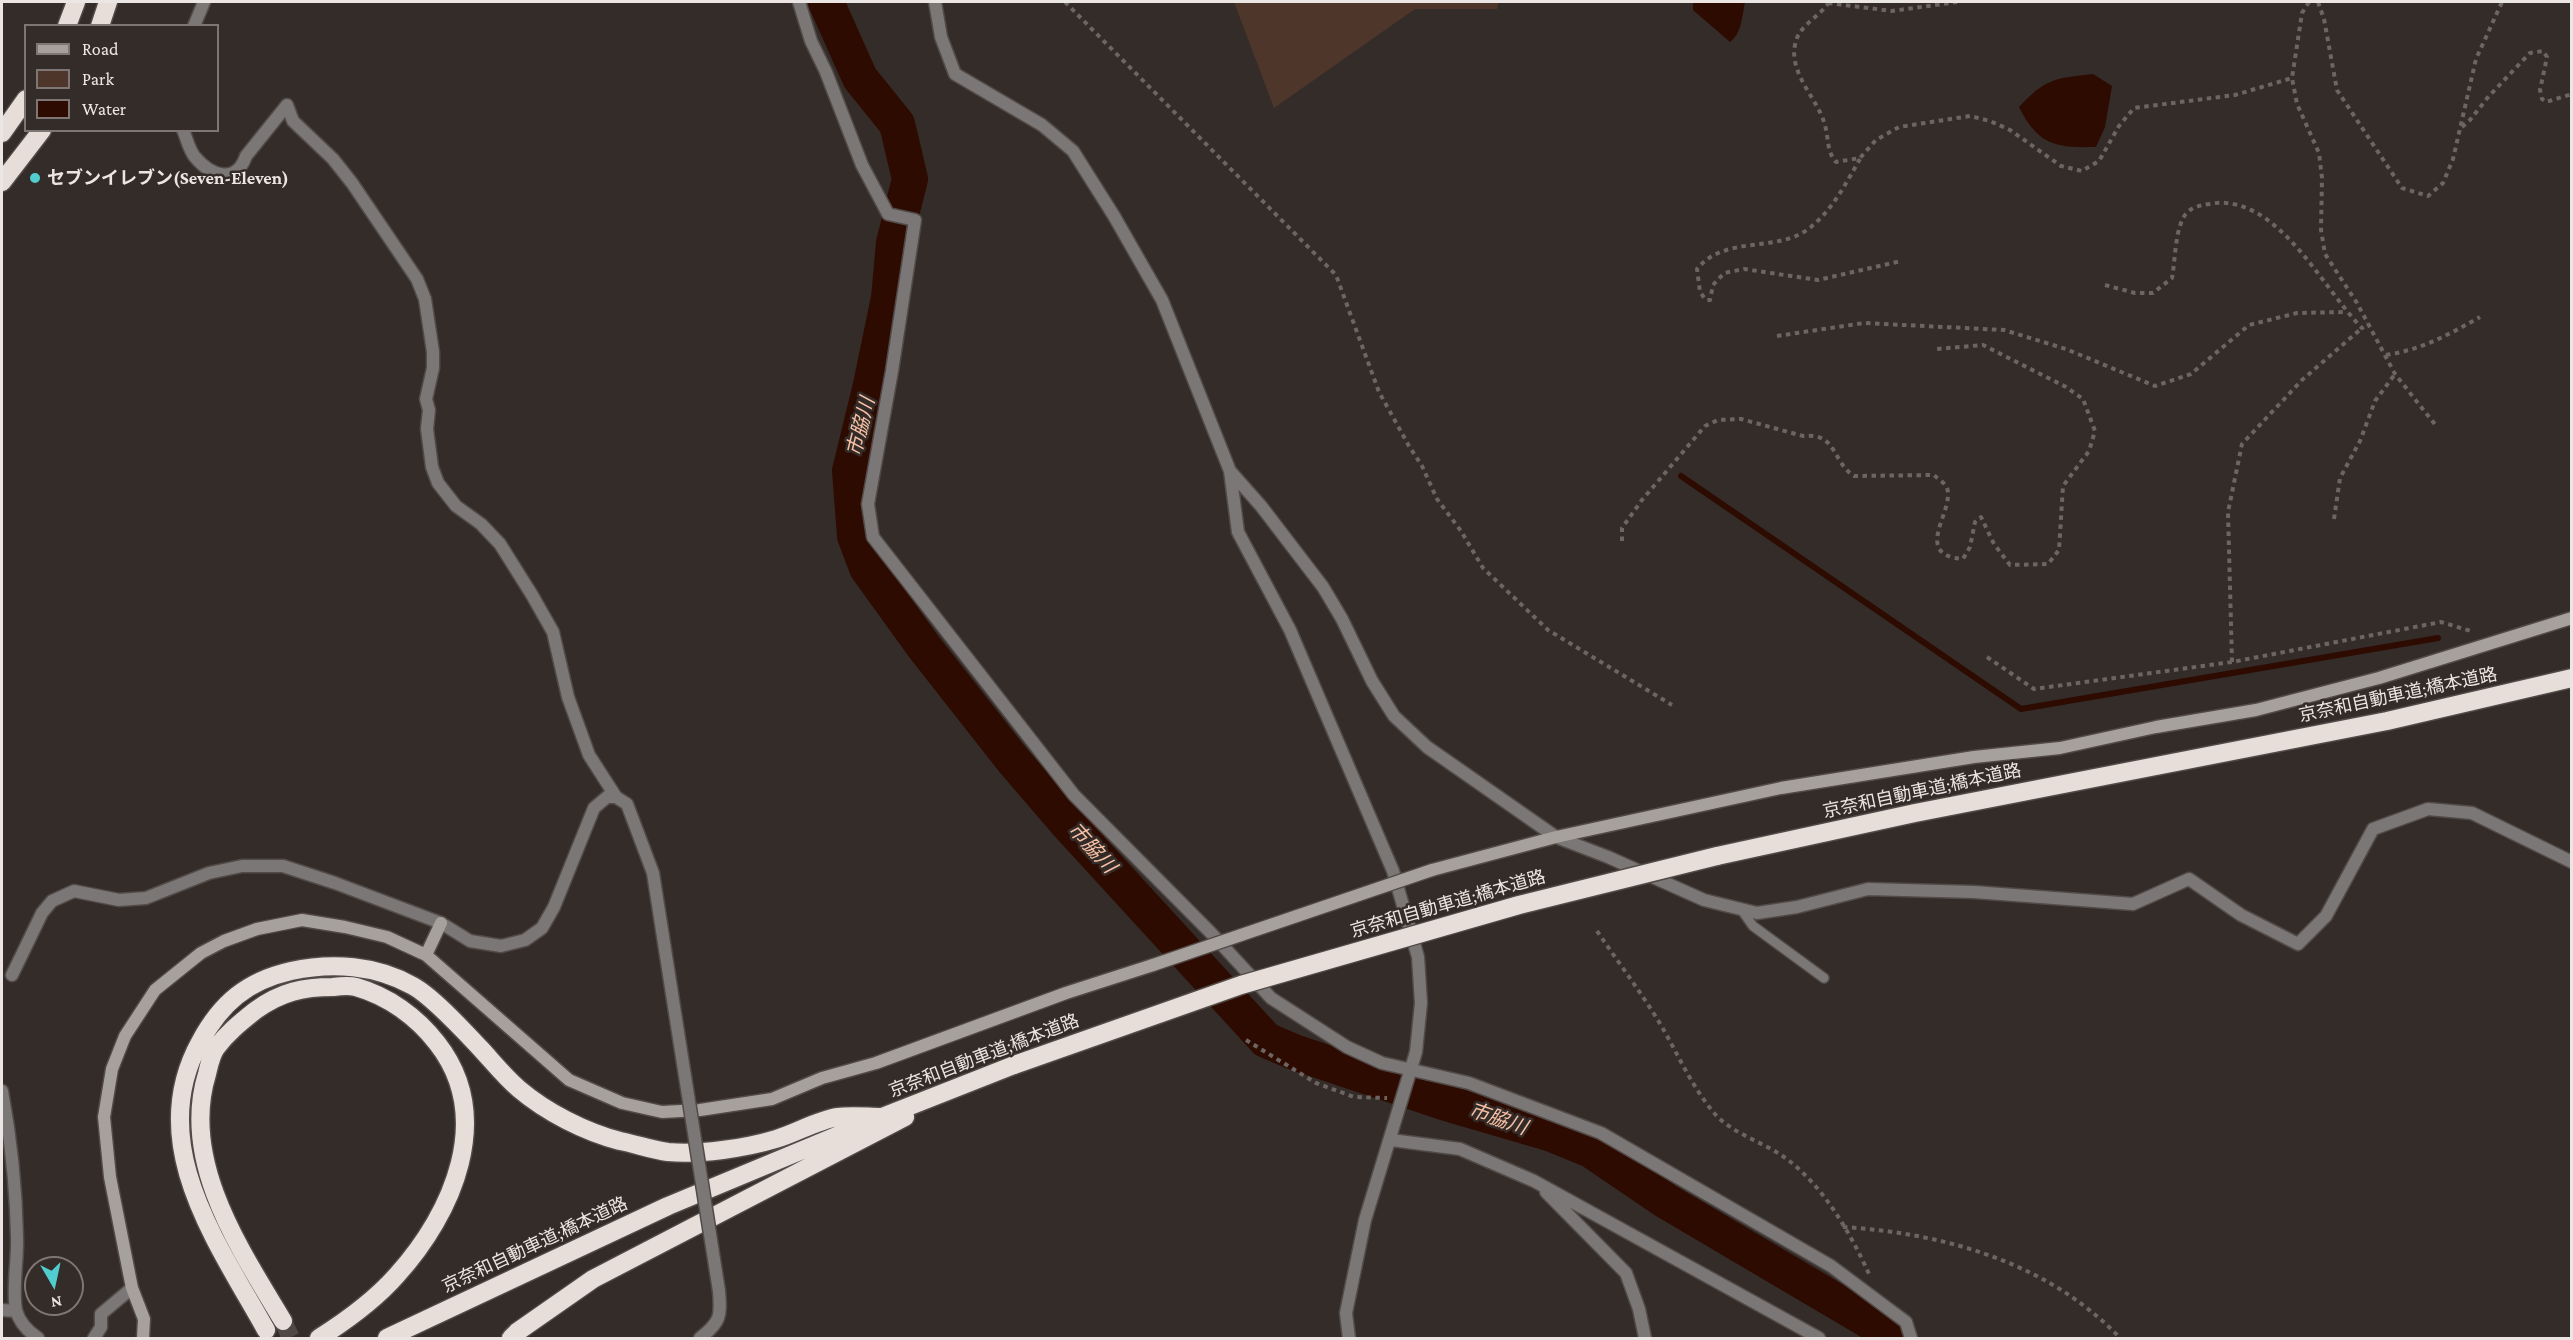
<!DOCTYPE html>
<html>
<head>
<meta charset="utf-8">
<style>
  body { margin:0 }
  #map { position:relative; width:2573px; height:1340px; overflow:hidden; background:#342c29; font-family:"Crimson Pro",serif }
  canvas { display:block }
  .frame { position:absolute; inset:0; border:3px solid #ebe6e4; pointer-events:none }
  .legend { position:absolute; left:24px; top:24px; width:195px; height:108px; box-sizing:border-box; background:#342c29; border:2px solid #7d7674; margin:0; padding:8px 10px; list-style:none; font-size:18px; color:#ebe6e4 }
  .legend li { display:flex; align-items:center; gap:12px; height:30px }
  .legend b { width:30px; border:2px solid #7d7674 }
  .north { position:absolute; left:24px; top:1256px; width:60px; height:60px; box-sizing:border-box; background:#342c29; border:2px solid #7d7674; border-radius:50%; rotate:171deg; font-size:16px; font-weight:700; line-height:24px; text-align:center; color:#ebe6e4 }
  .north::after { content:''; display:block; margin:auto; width:21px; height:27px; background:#52cdcf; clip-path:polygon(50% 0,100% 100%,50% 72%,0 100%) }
</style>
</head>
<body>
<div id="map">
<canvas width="2573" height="1340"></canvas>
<div class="frame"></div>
<ul class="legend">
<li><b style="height:8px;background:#a7a19e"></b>Road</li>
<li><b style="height:16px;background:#4e362b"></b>Park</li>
<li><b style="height:16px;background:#2e0b00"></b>Water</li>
</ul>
<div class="north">N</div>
</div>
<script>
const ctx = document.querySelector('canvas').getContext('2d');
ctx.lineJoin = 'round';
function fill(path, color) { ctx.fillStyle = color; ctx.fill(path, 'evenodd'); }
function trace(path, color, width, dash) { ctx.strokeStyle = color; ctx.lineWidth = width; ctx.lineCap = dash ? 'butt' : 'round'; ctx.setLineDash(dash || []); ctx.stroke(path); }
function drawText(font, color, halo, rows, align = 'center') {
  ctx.font = font + ' "Crimson Pro","Noto Sans JP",serif'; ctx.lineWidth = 5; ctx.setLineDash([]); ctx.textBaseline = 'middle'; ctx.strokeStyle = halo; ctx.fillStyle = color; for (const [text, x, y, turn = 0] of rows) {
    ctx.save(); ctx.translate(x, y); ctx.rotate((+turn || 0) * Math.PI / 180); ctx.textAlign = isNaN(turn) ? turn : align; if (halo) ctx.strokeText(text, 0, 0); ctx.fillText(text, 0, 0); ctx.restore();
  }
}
const green = new Path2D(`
  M1234 2H1499L1497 9H1415L1274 108Z`);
const water = new Path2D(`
  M1693 2H1745C1742 16 1742 33 1730 42L1693 10Z
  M2093 74 2112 86 2105 127 2096 147C2055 148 2038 145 2019 107 2045 79 2055 78 2093 74Z`);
const stream = new Path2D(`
  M1681 476 2021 709 2438 638`);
const river = new Path2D(`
  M826 2 860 78 897 124 910 179 894 243 889 298 871 385 850 471 855 536 867 568 924 647 1012 759 1067 823 1266 1040 1294 1052 1446 1103 1552 1134 1591 1150 1666 1201 1883 1329 1891 1338`);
const highwayTunnel = new Path2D(`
  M283 1321 291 1338`);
const path = new Path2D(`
  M1065 2 1336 275 1379 392 1409 446 1422 466 1437 499 1461 531 1483 568 1548 630 1672 705
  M1829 2C1820 17 1798 25 1795 45 1789 73 1817 99 1824 122 1829 136 1826 151 1836 162L1860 158 1876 140 1899 127 1970 116 1990 121 2010 130 2061 166 2082 171 2099 161 2119 126 2134 108 2235 95 2292 78
  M2309 2 2302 13 2292 78 2297 104 2319 153 2322 178 2321 230 2325 254 2357 303 2395 374 2437 427
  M2318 2 2324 19 2337 90 2402 188 2428 196 2443 183 2453 159 2476 59 2502 2
  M1828 3 1892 11 1957 2
  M2462 127 2470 120 2489 96 2530 53 2543 51 2547 57 2540 90 2542 99 2546 102 2572 94
  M1860 159C1846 183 1833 209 1811 227 1778 254 1725 234 1697 269L1700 292 1706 300H1710L1713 285 1724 273 1744 269 1818 280 1901 261
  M2105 285 2135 293H2153L2172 278C2175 261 2175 239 2181 223 2186 209 2195 206 2209 204 2276 191 2322 288 2362 328L2368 324
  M1777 336 1864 323 2004 330 2066 349 2155 386 2191 374 2249 325 2297 313 2346 312
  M2386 355C2421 350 2450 334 2480 317
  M2334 519 2340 478 2360 441 2375 401 2395 374
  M1622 541V528L1642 500 1705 426 1718 420 1741 419 1803 436C1837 432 1832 462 1854 476L1934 475C1938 479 1945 483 1947 488 1955 511 1911 555 1963 559L1970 547 1975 522 1981 517 1994 544 2010 565 2048 564 2059 550 2063 486 2089 451 2095 431 2083 399 2066 387 1983 345 1937 349
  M1987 657 2034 689 2232 662 2441 622 2474 632
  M2232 662 2228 512 2242 444 2302 380 2362 328
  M1597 931C1616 959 1637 987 1656 1017 1676 1049 1690 1085 1715 1114 1733 1134 1763 1142 1784 1157 1822 1184 1850 1232 1869 1274
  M1246 1040 1316 1083 1354 1097 1387 1098
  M1843 1227C1944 1233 2049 1263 2120 1338`);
const lane = new Path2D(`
  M1741 909 1753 926 1824 978`);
const street = new Path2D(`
  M799 2 811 41 826 72 862 165 888 214 915 220 892 371 868 504 873 537 1074 795 1211 933 1271 998 1347 1047 1382 1063 1469 1083 1601 1133 1831 1266 1906 1322 1911 1338
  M935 2 941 37 955 74 1042 125 1073 151 1114 216 1162 300 1230 471 1238 532 1290 630 1393 871 1418 957 1421 1003 1416 1052 1365 1220 1346 1313 1349 1338
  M194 26 204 2
  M183 130C187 139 189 150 195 157 211 176 236 185 246 156L287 105 293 121 333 159 352 183 417 279 425 299 433 352V368L426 399 429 410 427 429 432 467 438 483 456 506 481 524 500 544 532 595 553 632 568 697 589 755 616 797
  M1230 471 1261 506 1323 587 1342 619 1372 681 1394 716 1427 747 1556 837 1608 857 1704 900 1757 913 1797 907 1868 889 1974 892 2133 904 2189 879 2241 915 2298 944 2326 916 2373 829 2428 809 2472 813 2572 862
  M12 975 42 913 52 901 74 891 119 900 146 898 209 873 242 866H283L335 883 441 923 470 941 501 946 525 940 542 928 554 907 594 808 607 797H616L627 804 653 873 678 1032
  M2 1091C11 1139 16 1187 17 1237 18 1259 12 1288 16 1310 19 1322 29 1332 38 1338
  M1391 1140 1460 1149 1534 1181 1819 1338
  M1546 1192 1626 1273 1639 1309 1645 1338
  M2 1310 16 1311
  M94 1338 101 1327V1314L132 1288
  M700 1338C721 1322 721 1316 719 1291`);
const secondary = new Path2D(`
  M1432 870 1556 837 1781 788 1974 757 2060 748 2156 727 2256 710 2379 678 2572 618
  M426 955 441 923
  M143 1338 144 1319 132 1288 110 1177 104 1117 112 1069 125 1036 155 990 201 953 224 941 257 929 302 920 345 927 387 937 426 955 569 1080 622 1103 662 1112 700 1110 772 1099 822 1078 876 1063 1066 993 1153 965`);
const highway = new Path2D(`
  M67 26 76 2
  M100 26 108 2
  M2 133 26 99
  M2 182 42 130
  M1717 856 1915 813 2387 721 2572 678
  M283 1321C240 1249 180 1161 207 1074 209 1066 211 1055 216 1048 227 1033 241 1022 256 1010 281 992 303 987 333 987 340 986 349 985 356 987 388 996 417 1017 437 1043 495 1117 453 1213 397 1275 375 1300 346 1321 319 1338
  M266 1330C217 1242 144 1143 200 1042 221 1003 247 981 291 971 332 962 376 965 413 986 433 997 464 1031 481 1049 493 1062 505 1077 519 1089 546 1112 585 1132 620 1141 636 1144 652 1150 668 1152 700 1155 746 1148 776 1139 797 1133 817 1120 838 1117 852 1115 868 1117 882 1117
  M387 1338 668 1206 882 1117 1014 1065
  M511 1338 517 1332 593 1279 905 1117`);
const streetBridge = new Path2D(`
  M678 1032 719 1291`);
const secondaryBridge = new Path2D(`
  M1153 965 1432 870`);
const highwayBridge = new Path2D(`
  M1014 1065 1241 985 1519 905 1717 856`);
const markers = [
  [35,178,6,"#52cdcf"]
];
const poiNames = [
  ["セブンイレブン(Seven-Eleven)",47,178]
];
const streetNames = [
  ["京奈和自動車道;橋本道路",2398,695,-12],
  ["京奈和自動車道;橋本道路",1922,791,-12],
  ["京奈和自動車道;橋本道路",1448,904,-16],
  ["京奈和自動車道;橋本道路",984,1056,-21],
  ["京奈和自動車道;橋本道路",535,1245,-25]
];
const waterNames = [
  ["市脇川",861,427,-76],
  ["市脇川",1092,848,48],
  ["市脇川",1498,1119,19]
];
fill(green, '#4e362b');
fill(water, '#2e0b00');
trace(stream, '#2e0b00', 6);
trace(river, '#2e0b00', 36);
trace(highwayTunnel, '#4f4845', 18, [18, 9]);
trace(lane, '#514a47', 12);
trace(street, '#514a47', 15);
trace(secondary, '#514a47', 15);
trace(highway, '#514a47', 21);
trace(path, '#6c6562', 4, [4.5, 4.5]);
trace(lane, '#7b7776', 9);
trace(street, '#7b7776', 12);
trace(secondary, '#a7a19e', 12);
trace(highway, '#e7ded9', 18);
trace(streetBridge, '#514a47', 15, []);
trace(secondaryBridge, '#514a47', 15, []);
trace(highwayBridge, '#514a47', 21, []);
trace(streetBridge, '#7b7776', 12);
trace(secondaryBridge, '#a7a19e', 12);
trace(highwayBridge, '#e7ded9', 18);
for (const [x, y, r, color] of markers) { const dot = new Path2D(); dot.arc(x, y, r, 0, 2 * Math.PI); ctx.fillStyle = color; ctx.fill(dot); trace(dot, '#342c29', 2); }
drawText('bold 18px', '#ebe6e4', '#342c29', poiNames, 'left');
drawText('18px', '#ebe6e4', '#342c29', streetNames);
drawText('italic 20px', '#f8c0a4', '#342c29', waterNames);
</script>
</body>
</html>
